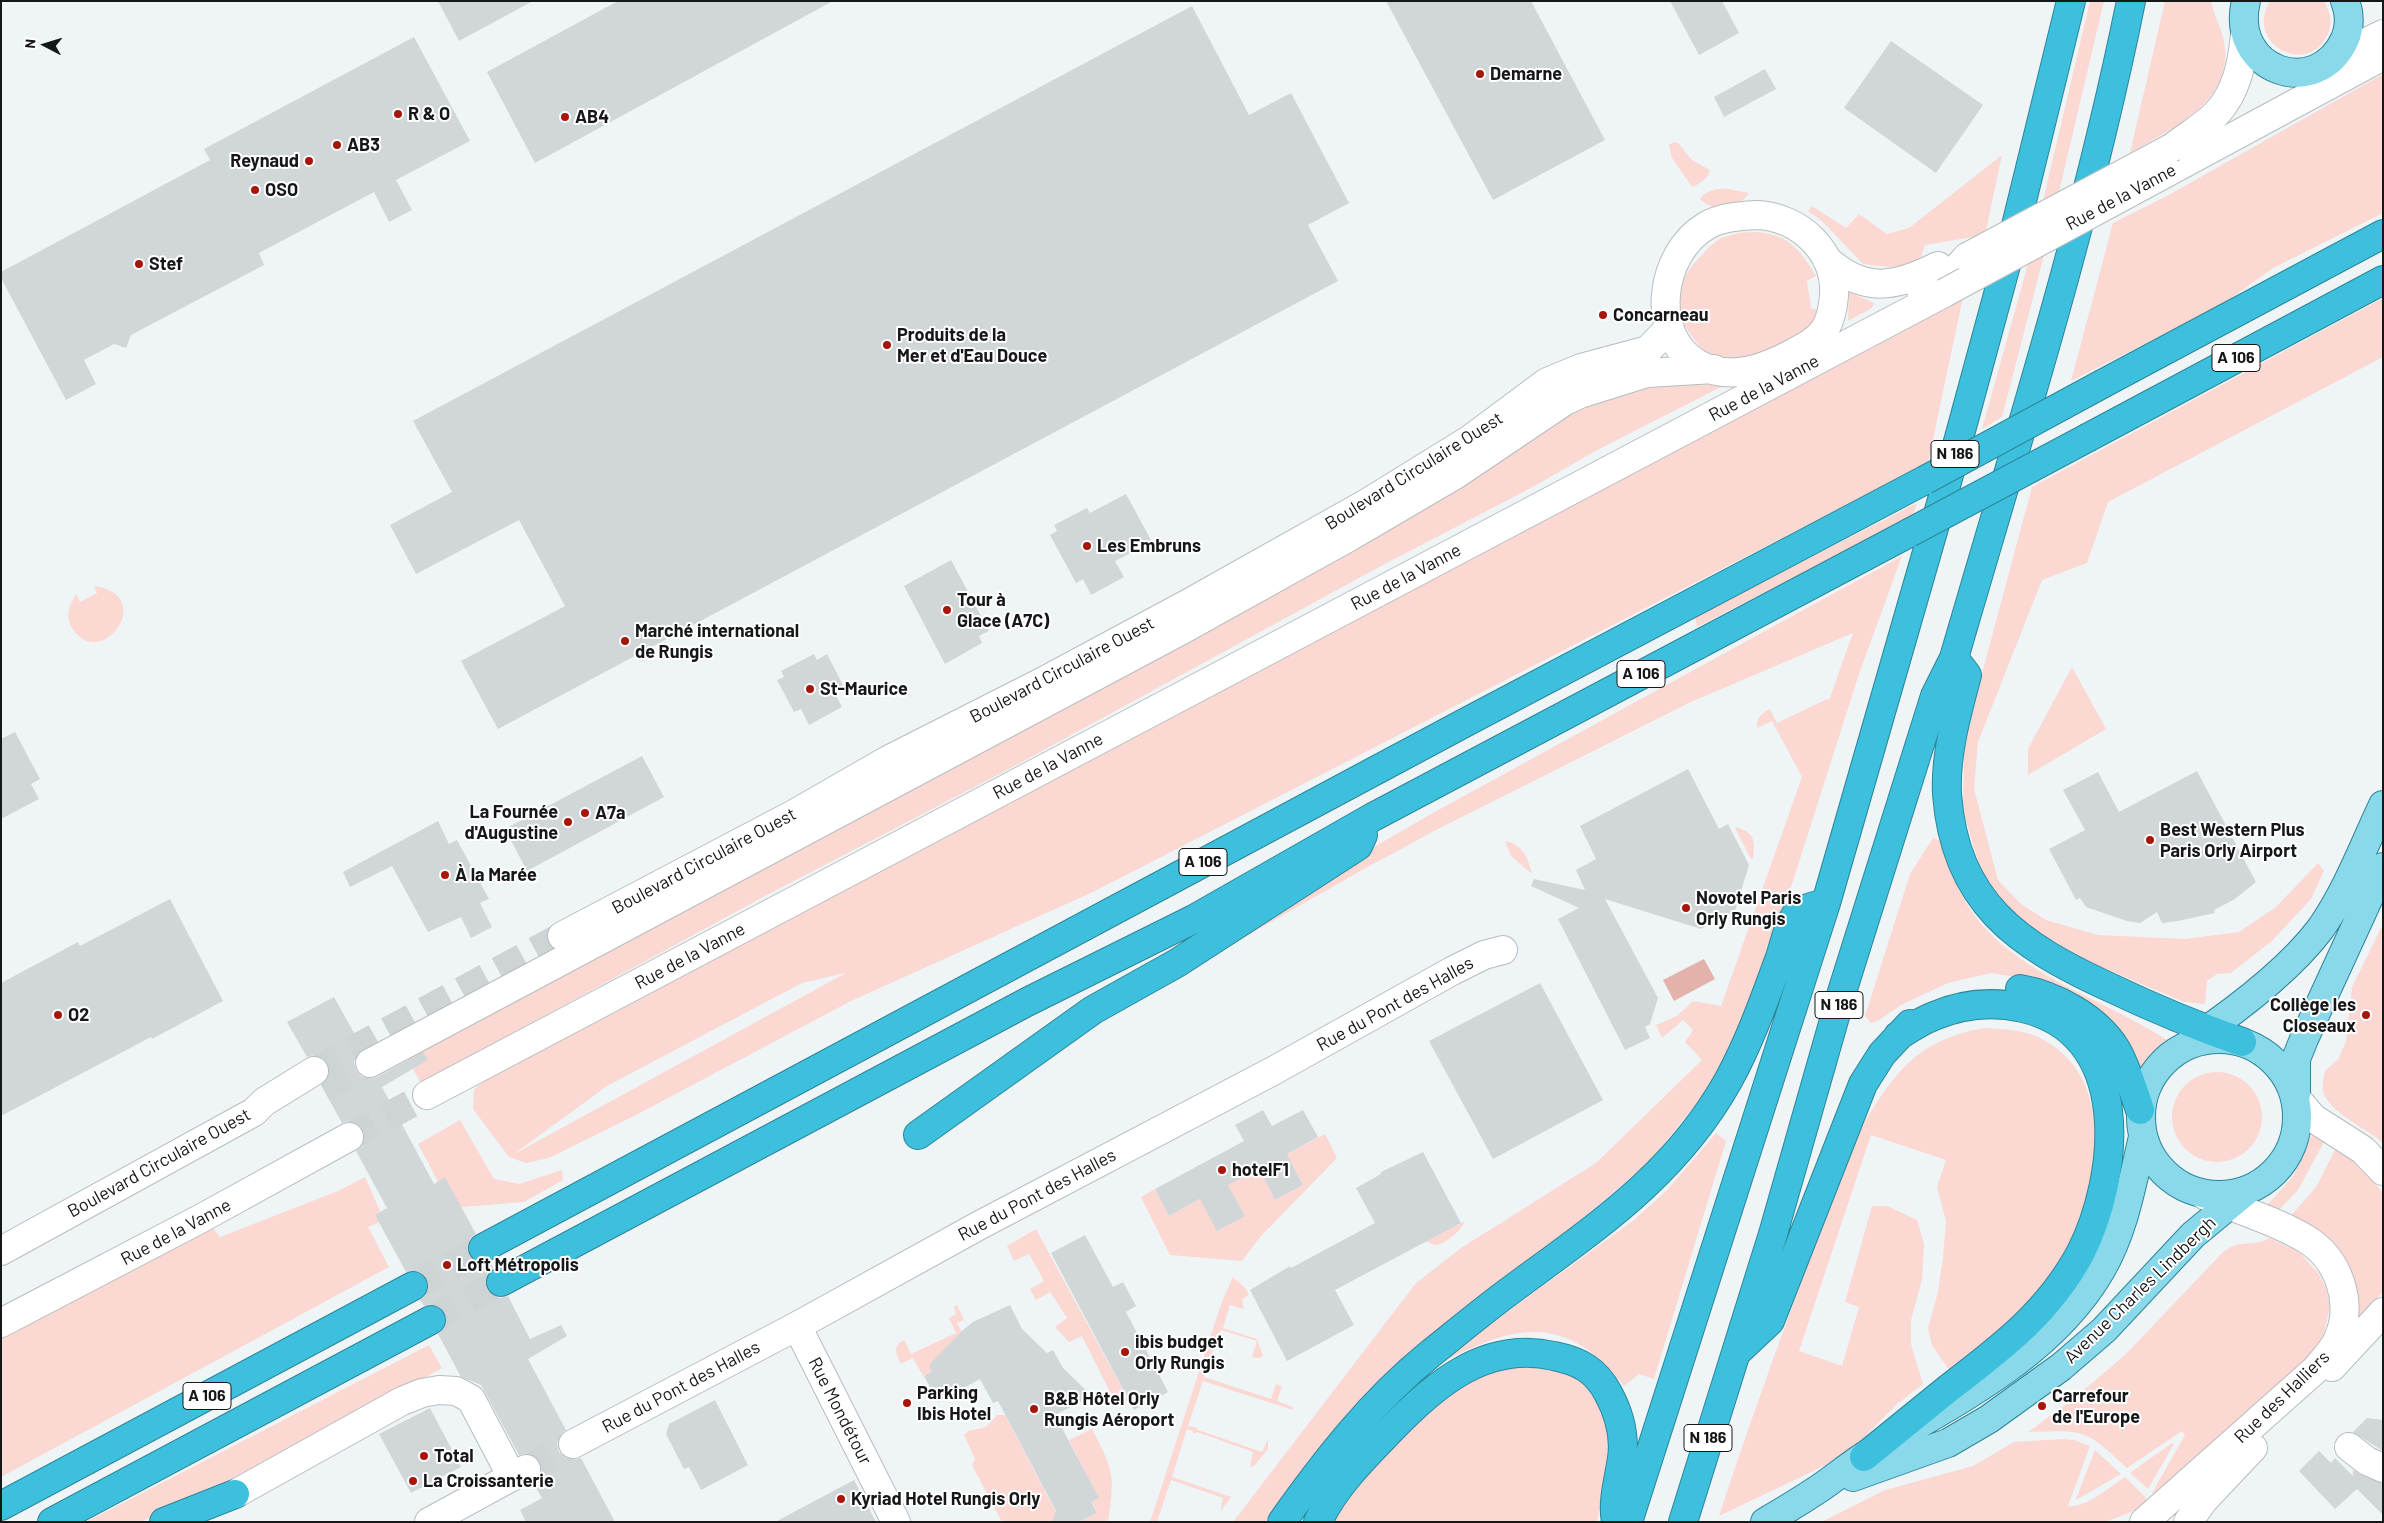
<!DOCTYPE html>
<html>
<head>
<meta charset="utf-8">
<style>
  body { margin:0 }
  #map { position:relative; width:2384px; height:1523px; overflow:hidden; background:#eff5f6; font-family:Barlow,sans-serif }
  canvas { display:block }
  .frame { position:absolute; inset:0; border:2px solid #151718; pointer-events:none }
  .north { position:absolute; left:20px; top:20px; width:50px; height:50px; -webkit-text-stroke:4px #fff; paint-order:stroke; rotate:275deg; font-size:14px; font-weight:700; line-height:20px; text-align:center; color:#151718 }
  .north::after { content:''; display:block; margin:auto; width:18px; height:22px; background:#151718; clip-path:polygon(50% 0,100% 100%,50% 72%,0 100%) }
</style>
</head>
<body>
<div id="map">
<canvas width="2384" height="1523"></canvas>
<div class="frame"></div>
<div class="north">N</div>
</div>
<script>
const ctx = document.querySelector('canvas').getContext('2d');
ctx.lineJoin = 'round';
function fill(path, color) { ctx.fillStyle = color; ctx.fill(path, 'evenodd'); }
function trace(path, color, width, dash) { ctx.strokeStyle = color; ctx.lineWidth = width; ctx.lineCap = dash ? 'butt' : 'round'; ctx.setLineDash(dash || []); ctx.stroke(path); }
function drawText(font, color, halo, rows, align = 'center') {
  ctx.font = font + ' Barlow,sans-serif'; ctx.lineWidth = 4; ctx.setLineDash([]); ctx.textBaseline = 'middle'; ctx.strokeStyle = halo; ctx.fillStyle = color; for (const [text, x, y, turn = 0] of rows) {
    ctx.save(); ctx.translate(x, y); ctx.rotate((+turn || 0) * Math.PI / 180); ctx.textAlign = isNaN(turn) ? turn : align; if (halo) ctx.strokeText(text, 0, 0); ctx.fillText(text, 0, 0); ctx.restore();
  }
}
const green = new Path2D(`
  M2090 1H2104L2059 192 2042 205Z
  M2165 1H2211C2214 17 2224 32 2225 49 2230 104 2169 130 2130 153Z
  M2270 1H2324C2330 12 2333 23 2328 34 2308 78 2244 44 2270 1Z
  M2383 74V213L2273 268 2220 306 2071 381 2113 223 2167 196Z
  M1674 142 1678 143 1692 160 1710 170C1708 179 1700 184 1692 187L1672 158 1669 145Z
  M2002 155 1985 235 1925 245 1918 265 1897 268 1863 264 1823 222 1808 211 1812 206 1846 228 1859 214 1887 234 1909 228Z
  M1716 189H1728L1749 193C1739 209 1713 213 1700 199L1704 194Z
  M1753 232C1787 233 1799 248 1816 276L1807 281 1811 308 1820 311 1814 327 1755 360 1720 359 1707 355 1699 346 1684 325 1679 311V296L1683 281 1690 268 1710 246 1721 238 1738 233Z
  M2044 255 2002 417 1982 429 2028 264Z
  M1849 292 1874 303 1872 308 1848 321Z
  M1963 297 1928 463 1093 892 851 1001 636 1115 549 1158 526 1163 509 1157 473 1109 474 1090 489 1075ZM845 973 844 974 514 1154 607 1086 802 983Z
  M2383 298V357L2108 502 2087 563 2042 580 1978 742 1974 789 1998 880 2021 904 2046 920 2098 935 2185 939 2239 932 2276 907 2318 863 2324 871 2311 899 2273 940 2231 973 2217 974 2207 981 2205 1004 2184 1002 2058 949 2008 909 1984 882 1963 810 1964 751 1977 692 2032 487Z
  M1702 380 1725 385 1599 449 1529 489 1381 566 1009 769 767 895 421 1083 405 1055 1572 407 1649 382Z
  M1917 503 1913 516 1697 627 1695 617Z
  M1902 556 1859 674 1778 928 1736 1036 1705 1093 1649 1162 1558 1239 1464 1308 1444 1328 1411 1352 1360 1401 1310 1458 1265 1522H1233L1416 1283 1461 1248 1596 1163 1702 1060 1685 1042 1693 1030 1683 1020 1662 1038 1656 1025 1677 1016 1693 1001 1721 1006 1802 777 1772 721 1757 728C1756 718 1762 713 1770 709L1777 723 1827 699 1829 700 1853 633 1691 702 1438 829 1364 869 1110 1014 965 1115 940 1137 938 1130 1082 1027 1289 896 1431 814Z
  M94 586C160 595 99 676 71 626 65 615 70 604 76 594L80 602 97 593Z
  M2072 667 2106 729 2028 775V749Z
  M1736 827C1755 833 1755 840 1753 859H1751L1735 828Z
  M1933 838 1939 840C1948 864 1956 888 1970 909 2012 973 2106 1000 2169 1041V1044L2156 1059 2147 1073H2142L2137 1065 2027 979 1991 973 1948 983 1901 1005 1879 1020 1871 1023 1865 1016 1910 874Z
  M1505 841C1523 845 1528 857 1532 874L1511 856Z
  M2383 924V1143C2366 1128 2328 1112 2323 1091 2322 1085 2324 1077 2325 1071L2338 1059 2346 1042 2352 987Z
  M1985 1028C2005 1029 2027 1030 2044 1040 2121 1083 2096 1192 2063 1255 2037 1303 1991 1338 1949 1370L1932 1345 1928 1328 1938 1292 1943 1258 1946 1221 1937 1187 1946 1160 1871 1135 1799 1351 1842 1366 1859 1307 1845 1302 1872 1206H1887L1917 1220 1924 1244 1922 1280 1911 1320V1344L1923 1384 1897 1404 1847 1455 1719 1516C1746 1433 1776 1351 1806 1269 1830 1203 1850 1130 1897 1075 1919 1048 1951 1033 1985 1028Z
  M2172 1117a45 45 0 1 1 90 0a45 45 0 1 1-90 0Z
  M460 1120 494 1179 519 1184 562 1170 563 1180 524 1202 452 1208 418 1144Z
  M1716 1133 1726 1141 1654 1379 1639 1374 1624 1386C1561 1305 1505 1328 1426 1371L1634 1220 1667 1190Z
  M1325 1134 1337 1158 1261 1236 1242 1261 1170 1255 1141 1197 1155 1189 1169 1216 1200 1199 1244 1216 1228 1185 1259 1169 1275 1200 1303 1185 1287 1154Z
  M2316 1135 2324 1142 2298 1190 2276 1213 2266 1206 2291 1179 2298 1167 2310 1137Z
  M2336 1148 2360 1166 2383 1193V1292L2358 1320 2355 1319 2289 1218 2316 1187Z
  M365 1177 384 1220 368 1227 389 1267 1 1477V1337L211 1226 220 1237 338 1191Z
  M1465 1221C1462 1230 1444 1246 1434 1245 1431 1244 1429 1242 1426 1241Z
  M1036 1229 1129 1401 1117 1406 1082 1336 1069 1342 1055 1327 1067 1318 1050 1292 1036 1300 1030 1289 1044 1281 1029 1254 1014 1261 1007 1246Z
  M2269 1238 2299 1252 2319 1274 2326 1288 2330 1307 2323 1337 2315 1351 2282 1383 2157 1497 2152 1493 2185 1435 2182 1431 2127 1468C2085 1429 2086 1430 2028 1432L2072 1400 2126 1354 2223 1252C2242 1238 2252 1248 2269 1238Z
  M1233 1277 1245 1288 1249 1295 1242 1299 1244 1309 1230 1305 1223 1328 1257 1339 1263 1356 1259 1358 1252 1357 1257 1341 1221 1330 1219 1332 1204 1377 1271 1399 1276 1384 1282 1386 1277 1401 1293 1407V1410L1203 1381 1188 1426 1196 1427 1198 1430 1262 1452 1268 1439V1449L1254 1466 1250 1467 1253 1452 1197 1432 1194 1434 1192 1431 1187 1429 1172 1477 1231 1497 1220 1512 1223 1498 1171 1480 1157 1522H1150L1221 1304Z
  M957 1305 964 1320 957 1323 962 1332 932 1371 923 1376 913 1358 901 1364C896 1354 892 1346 904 1340L911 1354 956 1333 949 1318 956 1314 954 1307Z
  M429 1345 442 1368 229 1484 140 1522H86Z
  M1502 1365 1560 1366 1592 1388 1607 1424 1608 1437 1605 1490 1597 1522H1331L1373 1463 1454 1387Z
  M997 1415H1005L1059 1518 1052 1522H1002L972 1465 975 1459 964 1435 969 1431 986 1427Z
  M1092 1429C1114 1471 1115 1475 1108 1522H1078L1097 1513 1093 1504 1083 1509 1082 1507 1098 1498 1069 1440Z
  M2063 1439 2074 1440 2090 1446 2068 1506C2084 1509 2111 1486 2125 1477L2150 1502 2139 1509 2105 1522H1821L1885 1490 1973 1466 2014 1442Z
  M2172 1443 2174 1444 2148 1489 2130 1473Z
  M2095 1450 2121 1474 2076 1500V1499Z`);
const water = new Path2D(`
  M1704 959 1715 979 1674 1001 1663 980Z`);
const building = new Path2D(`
  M438 1H533L459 41Z
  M618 1H833L535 163 487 72Z
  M1386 1H1531L1605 140 1493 200Z
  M1670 1H1722L1739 33 1699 55Z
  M1192 6 1249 115 1291 93 1349 203 1308 225 1338 281 498 729 461 661 565 606 519 520 416 574 390 525 452 492 413 421Z
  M414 37 470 141 396 180 412 210 389 222 374 192 259 253 264 265 131 335 126 348 114 344 84 360 96 384 66 400 1 278V272L210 160 204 149Z
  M1891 41 1983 105 1936 173 1844 108Z
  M1765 69 1776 89 1724 117 1714 97Z
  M1126 494 1152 542 1115 561 1124 577 1091 595 1083 579 1076 583 1050 535 1057 531 1054 525 1087 508 1090 513Z
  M951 560 989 631 979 636 982 643 945 664 904 586Z
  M814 654 817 660 827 654 844 687 834 692 842 707 809 725 801 709 794 712 777 680 784 677 781 671Z
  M15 732 40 779 31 784 39 799 1 819V739Z
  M642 756 664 797 527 871 505 829Z
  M1688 769 1719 829 1728 824 1749 865 1735 911 1701 929 1605 899 1658 998 1650 1024 1645 1027 1650 1038 1625 1050 1558 919 1579 908 1531 886 1534 879 1585 890 1576 870 1596 859 1580 826Z
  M2197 771 2256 882 2235 899 2214 910 2215 913 2178 921 2162 923 2157 912 2140 923 2127 921 2086 907 2080 898 2076 900 2049 849 2085 830 2063 790 2098 772 2119 812Z
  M438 821 449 844 457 840 489 899 480 903 492 927 471 938 461 917 428 932 392 866 350 887 343 872Z
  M170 899 223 1001 152 1039 151 1037 1 1116V983L78 942 80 946Z
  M1540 983 1603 1100 1493 1159 1429 1041Z
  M334 997 363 1049 357 1054 354 1062 356 1070 361 1076 369 1079 377 1077 423 1052 428 1060 382 1087 434 1184 445 1177 476 1234 470 1239 467 1247 470 1256 474 1261 482 1264 490 1262 494 1268 488 1273 485 1281 487 1290 493 1295 500 1298 508 1296 530 1339 561 1325 567 1336 528 1359 566 1430 560 1435 557 1443 559 1452 565 1457 572 1460 581 1458 615 1522H526L520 1510 542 1498 533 1483 540 1477 542 1470 540 1462 534 1455 527 1453 519 1455 481 1385 461 1377 438 1334 444 1328 447 1321 445 1313 439 1307 431 1304 424 1306 420 1300 426 1295 429 1287 426 1278 422 1273 414 1270 406 1272 375 1215 387 1208 356 1151 363 1145 365 1138 363 1130 357 1123 349 1121 342 1123 321 1085 328 1078 330 1070 327 1063 321 1057 314 1055 307 1057 287 1022Z
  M1263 1110 1272 1126 1303 1110 1318 1137 1287 1154 1303 1185 1275 1200 1259 1169 1228 1185 1245 1216 1217 1231 1200 1199 1169 1216 1155 1189 1244 1141 1235 1125Z
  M1423 1152 1461 1223 1335 1290 1354 1325 1287 1361 1250 1290 1290 1266 1291 1268 1375 1223 1356 1188 1381 1174V1172Z
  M1085 1235 1113 1287 1123 1282 1136 1306 1126 1312 1168 1392 1134 1410 1051 1253Z
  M1010 1305 1022 1329 1047 1353 1053 1350 1063 1368 1092 1396 1055 1415 1099 1498 1091 1502 1097 1513 1078 1522H1052L1056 1511 998 1401 993 1403 980 1379 938 1402 924 1376 932 1371 929 1365 963 1330 973 1322Z
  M715 1400 748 1465 701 1490 689 1467 684 1469 666 1434 669 1424Z
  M430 1408 461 1467 411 1493 379 1434Z
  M2367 1418 2383 1420V1451L2353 1432Z
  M2319 1451 2331 1463 2335 1458 2353 1476V1470L2361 1475 2383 1483V1515L2357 1489 2335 1509 2299 1471Z
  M854 1480 876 1522H775Z`);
const minorTunnel = new Path2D(`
  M314 1071 562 936
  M323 1088 368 1064
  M349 1137 427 1095
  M526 1469 573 1444`);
const highwayTunnel = new Path2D(`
  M413 1286 483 1248
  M431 1320 501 1282`);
const minor = new Path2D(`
  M2331 59 2383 34
  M2173 147C2187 136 2204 126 2216 114 2237 92 2242 63 2245 35
  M2168 172 2383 56
  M1757 215C1800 217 1837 252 1834 296 1833 308 1831 319 1825 329 1818 340 1806 346 1795 352 1766 368 1730 382 1698 364 1648 335 1660 253 1706 226 1721 217 1740 216 1757 215Z
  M1827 260C1865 294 1896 287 1938 266
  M1921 291 1949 277 1967 257
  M562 936 794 814 888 760 1040 683 1187 604 1367 503 1469 440 1547 382 1581 368 1648 350 1668 329
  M370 1063 1182 630 1351 536 1455 475 1565 401 1580 394 1647 373 1714 369
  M427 1095 1944 293
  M2296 1098 2313 1118 2363 1150 2383 1171
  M1 1251 254 1112 264 1102 314 1071
  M1 1323 200 1219 349 1137
  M797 1326 896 1522
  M2332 1367 2383 1312
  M573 1444 797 1326 980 1225 1273 1071 1452 971 1484 955 1503 950
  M2349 1447 2367 1461 2383 1468
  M235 1494 402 1401 422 1393 439 1390 456 1391 471 1399 512 1477
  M429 1522 526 1469
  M2144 1522 2315 1370C2323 1360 2333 1351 2338 1339 2354 1303 2339 1259 2306 1239 2275 1220 2237 1210 2204 1195
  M2188 1522 2203 1501 2253 1448`);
const major = new Path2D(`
  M2246 1C2229 71 2317 101 2345 39 2350 27 2350 13 2345 1
  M2141 1117a78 78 0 1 1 156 0a78 78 0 1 1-156 0Z
  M2191 1041C2235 1011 2289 971 2321 928 2347 891 2364 845 2383 805
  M2296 1094V1059L2304 1039 2383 867
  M1853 1477 1948 1443 1989 1419 2061 1367 2104 1330 2193 1235 2245 1192
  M1765 1522C1784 1511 1802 1500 1820 1488 1836 1477 1850 1465 1866 1455 1950 1404 2050 1358 2101 1270 2125 1229 2132 1182 2143 1137`);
const highway = new Path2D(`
  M2104 383 2383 234
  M2089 437 2383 280
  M1954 658 1967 675C1957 713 1945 754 1947 794 1955 903 2018 945 2109 987 2153 1008 2196 1026 2242 1042
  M2020 989C2055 995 2097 1018 2116 1049 2127 1068 2133 1090 2140 1110
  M918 1135 1093 1010 1177 963 1358 846 1363 835
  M483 1248 1470 720 1925 480
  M501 1282 1027 1002 1194 919 1373 817 1909 533
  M1737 1352 1770 1321 1863 1084 1882 1054 1910 1024
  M1864 1457C1892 1434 1921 1411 1949 1388 2001 1348 2048 1313 2080 1254 2120 1176 2134 1034 2023 1008 1993 1001 1962 1004 1934 1016 1921 1021 1909 1029 1898 1036
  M1 1506 413 1286
  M52 1522 431 1320
  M164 1522 235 1494
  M1282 1522C1325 1461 1372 1401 1430 1354 1455 1334 1479 1314 1503 1296 1590 1231 1673 1179 1728 1081 1749 1043 1764 1001 1779 960 1784 947 1787 927 1795 916 1802 908 1815 906 1826 903
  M1318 1522C1332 1491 1357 1465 1380 1441 1427 1392 1480 1339 1554 1356 1579 1361 1596 1370 1608 1393 1619 1413 1625 1436 1622 1458 1619 1480 1612 1500 1616 1522
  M1628 1522 1826 903 1944 493 2009 254 2071 1
  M1683 1522 1773 1234 1842 992 1935 696 1954 658C2017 441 2086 224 2131 1`);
const minorBridge = new Path2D(`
  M1967 257 2173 147
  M1944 293 2168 172`);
const highwayBridge = new Path2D(`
  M1925 480 2104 383
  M1909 533 2089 437`);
const markers = [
  [1480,74,5,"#a8150b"],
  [398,114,5,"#a8150b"],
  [565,117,5,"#a8150b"],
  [337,145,5,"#a8150b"],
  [309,161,5,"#a8150b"],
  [255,190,5,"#a8150b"],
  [139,264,5,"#a8150b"],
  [1603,315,5,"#a8150b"],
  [887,345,5,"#a8150b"],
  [1087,546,5,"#a8150b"],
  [947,610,5,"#a8150b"],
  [625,641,5,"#a8150b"],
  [810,689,5,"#a8150b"],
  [585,813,5,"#a8150b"],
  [568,822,5,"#a8150b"],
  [2150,840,5,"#a8150b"],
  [445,875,5,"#a8150b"],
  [1686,908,5,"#a8150b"],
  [58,1015,5,"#a8150b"],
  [2366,1015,5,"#a8150b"],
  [1222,1170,5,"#a8150b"],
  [447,1265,5,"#a8150b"],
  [1125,1352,5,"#a8150b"],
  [907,1403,5,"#a8150b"],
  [2042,1406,5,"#a8150b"],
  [1034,1409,5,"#a8150b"],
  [424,1456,5,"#a8150b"],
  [413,1481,5,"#a8150b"],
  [841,1499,5,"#a8150b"]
];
const shields = [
  [2236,358,48],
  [1955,454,48],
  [1641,674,48],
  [1203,862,48],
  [1839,1005,48],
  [207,1396,48],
  [1708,1438,48]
];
const shieldNames = [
  ["A 106",2236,358],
  ["N 186",1955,454],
  ["A 106",1641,674],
  ["A 106",1203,862],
  ["N 186",1839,1005],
  ["A 106",207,1396],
  ["N 186",1708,1438]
];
const poiNames = [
  ["Demarne",1490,74],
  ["R & O",408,114],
  ["AB4",575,117],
  ["AB3",347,145],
  ["Reynaud",299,161,"right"],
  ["OSO",265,190],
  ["Stef",149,264],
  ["Concarneau",1613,315],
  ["Produits de la",897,335],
  ["Mer et d'Eau Douce",897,356],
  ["Les Embruns",1097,546],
  ["Tour à",957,600],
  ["Glace (A7C)",957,621],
  ["Marché international",635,631],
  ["de Rungis",635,652],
  ["St-Maurice",820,689],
  ["La Fournée",558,812,"right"],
  ["d'Augustine",558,833,"right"],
  ["A7a",595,813],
  ["Best Western Plus",2160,830],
  ["Paris Orly Airport",2160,851],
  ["À la Marée",455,875],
  ["Novotel Paris",1696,898],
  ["Orly Rungis",1696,919],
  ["Collège les",2356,1005,"right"],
  ["Closeaux",2356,1026,"right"],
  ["O2",68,1015],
  ["hotelF1",1232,1170],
  ["Loft Métropolis",457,1265],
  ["ibis budget",1135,1342],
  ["Orly Rungis",1135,1363],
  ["Parking",917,1393],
  ["Ibis Hotel",917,1414],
  ["Carrefour",2052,1396],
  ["de l'Europe",2052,1417],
  ["B&B Hôtel Orly",1044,1399],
  ["Rungis Aéroport",1044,1420],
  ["Total",434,1456],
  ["La Croissanterie",423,1481],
  ["Kyriad Hotel Rungis Orly",851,1499]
];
const streetNames = [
  ["Rue de la Vanne",2121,197,-28],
  ["Rue de la Vanne",1764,388,-28],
  ["Boulevard Circulaire Ouest",1414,471,-32],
  ["Rue de la Vanne",1406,577,-28],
  ["Boulevard Circulaire Ouest",1062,670,-28],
  ["Rue de la Vanne",1048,766,-28],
  ["Boulevard Circulaire Ouest",704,861,-28],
  ["Rue de la Vanne",690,956,-28],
  ["Rue du Pont des Halles",1395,1004,-29],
  ["Boulevard Circulaire Ouest",159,1163,-29],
  ["Rue du Pont des Halles",1037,1195,-28],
  ["Rue de la Vanne",176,1232,-28],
  ["Avenue Charles Lindbergh",2140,1290,-44],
  ["Rue du Pont des Halles",681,1387,-28],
  ["Rue des Halliers",2282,1397,-44],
  ["Rue Mondétour",840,1411,63]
];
fill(green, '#fbd8d2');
fill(water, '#e3b3ab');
fill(building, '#d1d7d8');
trace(minorTunnel, '#ced4d5', 28, [28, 14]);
trace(highwayTunnel, '#ced4d5', 28, [28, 14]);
trace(minor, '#b7bdbf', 30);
trace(major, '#2e8598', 30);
trace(highway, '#2e8598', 30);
trace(minor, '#fff', 28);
trace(major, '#8ad9eb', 28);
trace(highway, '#3cc0dd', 28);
trace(minorBridge, '#b7bdbf', 30, []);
trace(highwayBridge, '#2e8598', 30, []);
trace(minorBridge, '#fff', 28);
trace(highwayBridge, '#3cc0dd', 28);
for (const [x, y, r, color] of markers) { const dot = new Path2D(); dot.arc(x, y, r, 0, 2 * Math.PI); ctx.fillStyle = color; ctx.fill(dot); trace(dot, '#fff', 2); }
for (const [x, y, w] of shields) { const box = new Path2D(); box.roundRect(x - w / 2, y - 13.5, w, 27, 4); ctx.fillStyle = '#fff'; ctx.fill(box); trace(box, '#151718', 1); }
drawText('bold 16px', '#151718', null, shieldNames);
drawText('bold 18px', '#151718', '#fff', poiNames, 'left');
drawText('18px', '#151718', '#fff', streetNames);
</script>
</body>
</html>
